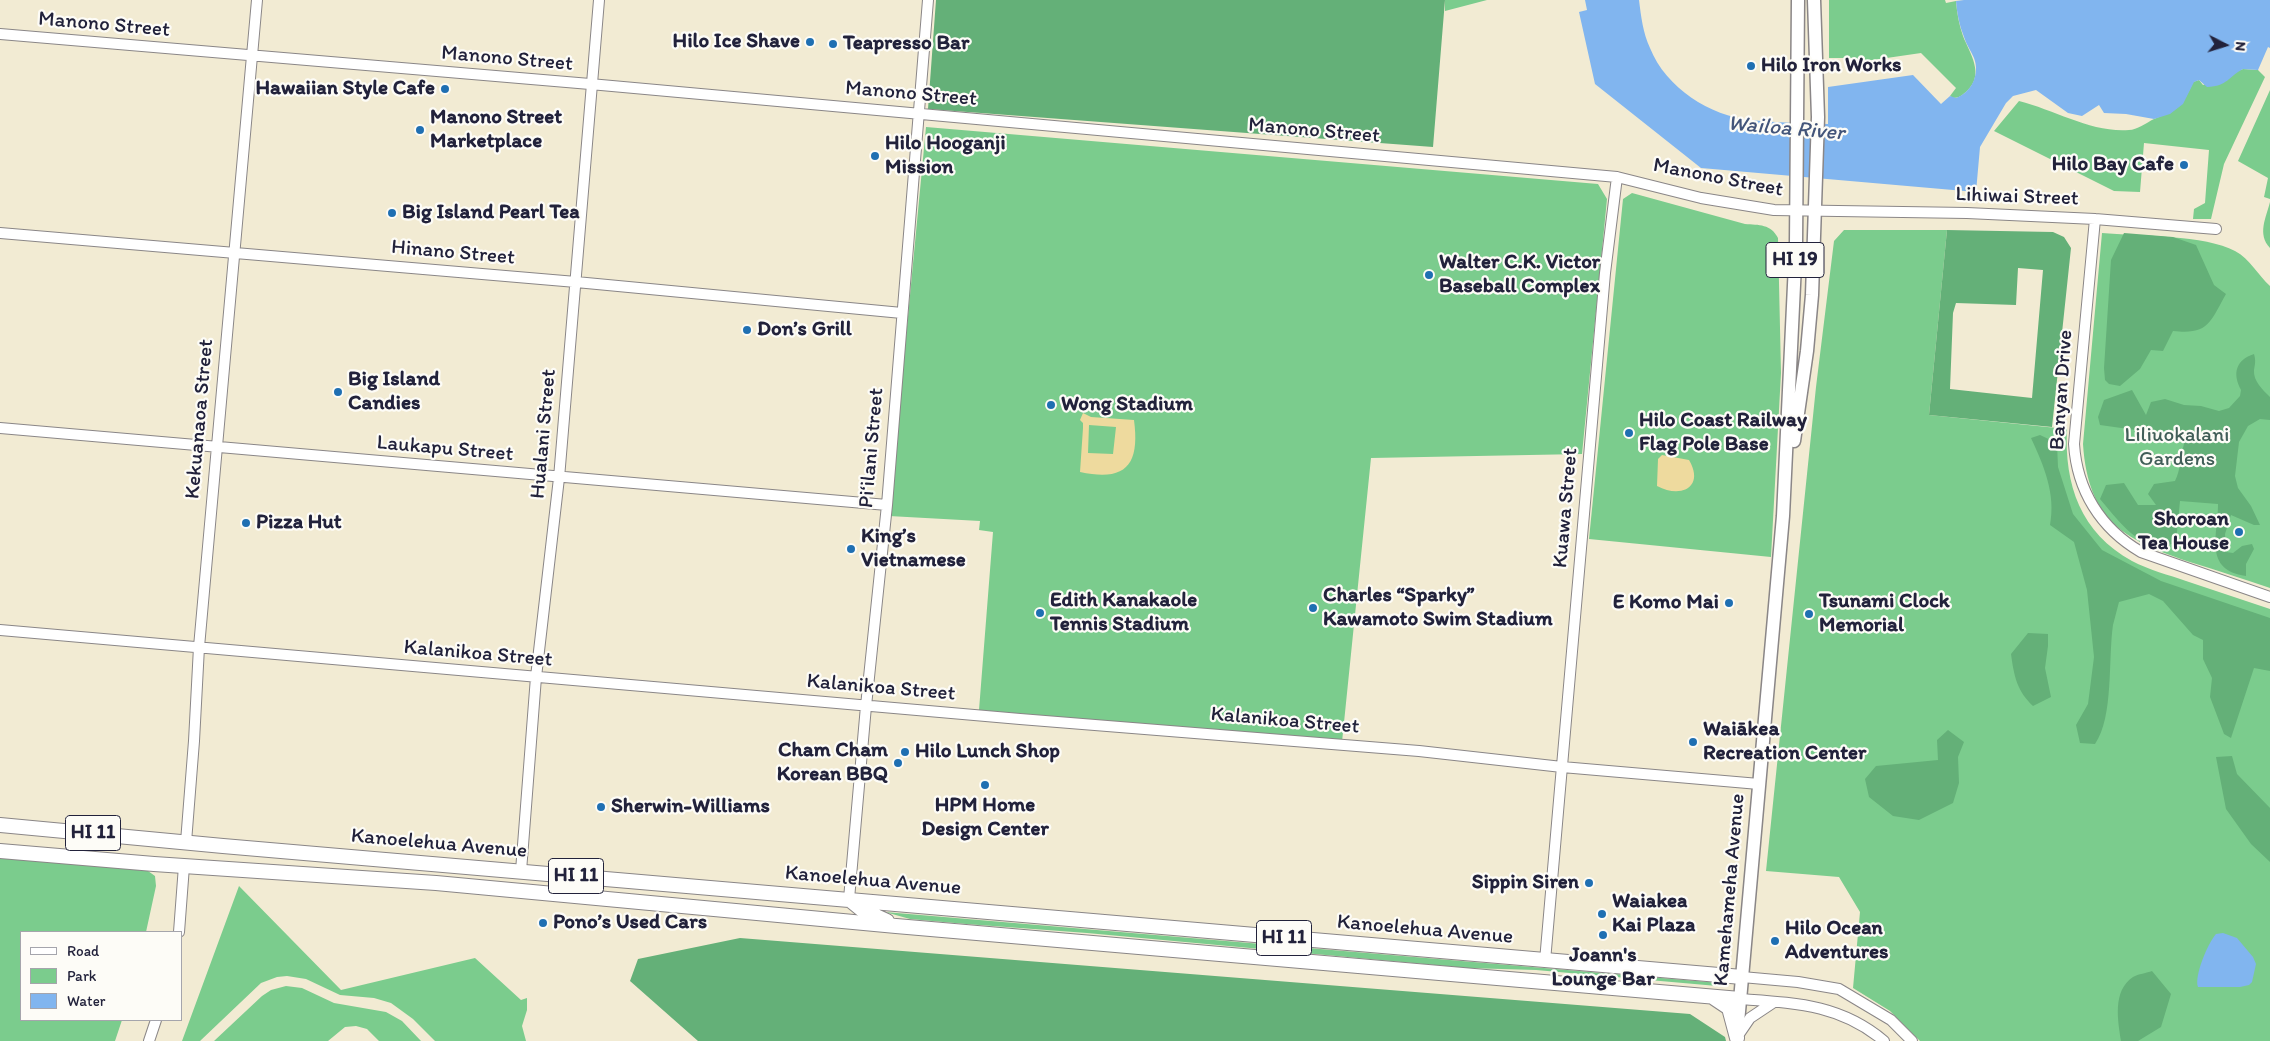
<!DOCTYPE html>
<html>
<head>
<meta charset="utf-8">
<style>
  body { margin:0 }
  #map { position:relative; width:2270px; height:1041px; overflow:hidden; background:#f2ebd3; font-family:Itim,sans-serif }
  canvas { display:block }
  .legend { position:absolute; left:20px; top:931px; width:162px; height:90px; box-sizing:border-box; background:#fdfcf7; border:1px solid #a5a5ac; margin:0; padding:6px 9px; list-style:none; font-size:15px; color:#22223b }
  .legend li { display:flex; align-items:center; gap:10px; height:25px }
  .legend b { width:25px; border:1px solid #a5a5ac }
  .north { position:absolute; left:2200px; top:20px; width:50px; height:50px; -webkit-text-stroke:4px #fdfcf7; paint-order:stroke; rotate:95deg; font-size:14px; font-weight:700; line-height:20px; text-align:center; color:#22223b }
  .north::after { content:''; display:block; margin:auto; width:18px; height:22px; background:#22223b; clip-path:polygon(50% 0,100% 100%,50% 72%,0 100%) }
</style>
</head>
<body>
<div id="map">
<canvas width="2270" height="1041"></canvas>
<ul class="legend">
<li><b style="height:6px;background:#fff"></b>Road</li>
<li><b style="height:14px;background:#7bcc8d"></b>Park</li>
<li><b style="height:14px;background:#81b5ef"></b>Water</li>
</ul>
<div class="north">N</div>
</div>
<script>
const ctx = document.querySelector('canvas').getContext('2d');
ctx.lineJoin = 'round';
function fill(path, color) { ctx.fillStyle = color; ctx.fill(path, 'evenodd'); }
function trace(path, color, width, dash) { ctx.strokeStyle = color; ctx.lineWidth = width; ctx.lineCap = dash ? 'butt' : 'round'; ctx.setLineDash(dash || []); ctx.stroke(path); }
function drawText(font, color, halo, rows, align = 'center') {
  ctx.font = font + ' Itim,sans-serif'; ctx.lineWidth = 4.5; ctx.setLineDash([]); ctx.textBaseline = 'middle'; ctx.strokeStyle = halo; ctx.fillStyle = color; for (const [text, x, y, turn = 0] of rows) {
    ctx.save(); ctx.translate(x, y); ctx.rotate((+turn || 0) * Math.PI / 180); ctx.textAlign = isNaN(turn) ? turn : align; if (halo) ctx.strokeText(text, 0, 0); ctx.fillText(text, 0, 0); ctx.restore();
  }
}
const green = new Path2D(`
  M1445 0H1487L1445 11Z
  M1829 0H1945L1946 3 1956 1C1957 13 1959 25 1963 36 1970 54 1985 74 1967 91 1962 95 1960 98 1953 98L1950 96 1956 88 1921 53 1866 61 1849 58H1829Z
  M2243 69 2258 70 2265 77 2224 164 2211 219H2193L2194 209 2205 203 2209 150 2144 143 2140 192 2114 191 1994 131 2019 101C2055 110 2092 133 2129 130 2137 130 2146 123 2154 119 2179 109 2182 107 2193 82L2199 80 2203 85Z
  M2270 90V199L2264 197 2268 178 2238 161Z
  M926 127 1598 184 1607 199 1582 454 1371 458 1342 742 979 710 993 532 979 530 980 521 889 516Z
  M1632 193 1745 224C1759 225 1771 224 1778 238L1781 373 1771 557 1589 539 1623 199Z
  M2270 202V248C2257 234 2266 218 2270 202Z
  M1844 230H1947L1929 415 2067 429C2064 485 2081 533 2132 561 2149 570 2169 575 2186 581 2214 590 2242 600 2270 609V1041H1920L1890 1011 1853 988 1860 912 1839 877 1766 871 1816 387 1834 241Z
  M2102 233C2138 236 2206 235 2235 251 2250 259 2258 275 2270 286V588C2244 579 2219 571 2193 563 2126 541 2088 522 2083 444Z
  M0 857 148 871 155 876 156 886 146 932H21V1020H122L115 1041H0Z
  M239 886 341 990 475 958 521 1000 527 998V1010L522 1026 526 1041H435L413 1019 391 1003 374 998 340 995 306 979 287 976 277 977 261 983 200 1041H182Z
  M885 912 1720 983 1717 986 1536 970 1467 968 1087 933 966 924 910 919Z
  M286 986 302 988 334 1003 386 1012 402 1021 421 1041H379L367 1029 356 1026 345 1027 328 1041H214L262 996 271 990Z`);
const forest = new Path2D(`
  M936 0H1445L1433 147 928 109Z
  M1947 230 2053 232 2064 237 2071 248 2052 427 1929 415ZM2018 268 2043 270 2032 398 1950 389 1953 313 1956 303 2016 305Z
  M2124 233 2173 237 2196 245 2214 285 2226 294C2210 322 2209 335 2173 331L2163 351 2151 350 2140 369 2120 386 2109 384 2105 380 2104 368 2111 260Z
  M2254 354C2256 361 2255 364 2254 370 2253 381 2263 390 2270 397V420L2260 419 2248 426 2239 442 2235 476 2238 488 2251 506 2260 525H2254L2231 515 2225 534 2226 552 2233 553 2242 546 2252 544 2254 549 2246 564V576C2203 570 2218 535 2218 504L2180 501 2176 542C2144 558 2118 520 2100 499L2106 485 2124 483 2138 505H2156L2148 494 2154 484 2175 481C2181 469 2180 457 2184 444L2171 435 2100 425 2098 417 2104 400 2132 390 2146 415 2151 402 2165 399 2184 405 2201 406 2219 411 2229 408 2240 396 2241 390C2232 373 2236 360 2254 354Z
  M2040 435 2057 443 2058 467 2073 514 2102 550 2161 581 2270 618V671L2254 668 2231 738 2224 734 2210 697 2212 678 2203 659V640L2193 635 2163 601 2149 594 2119 602C2117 610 2115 617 2113 625 2108 658 2114 717 2095 744L2080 743 2076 725 2088 704 2094 657 2087 590 2074 542 2050 525C2056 494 2044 466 2031 438Z
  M2028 633 2048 634V646L2045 668 2051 697 2033 706C2017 691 2014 676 2011 654Z
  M1948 730 1964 742 1958 757 1959 783 1953 803 1919 820 1893 816 1869 797 1865 779 1876 766 1938 760 1937 740Z
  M2232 756 2237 774 2270 808V862L2251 844 2226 809 2216 757Z
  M740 938 1690 1014 1725 1037 1726 1041H698L630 981 638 959Z
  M2152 971 2171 994 2161 1027 2138 1041H2121C2118 1021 2112 991 2133 977 2138 974 2147 973 2152 971Z`);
const sand = new Path2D(`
  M1083 413 1091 417 1134 420C1140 465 1126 482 1080 472L1083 428V423L1080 420ZM1089 425 1116 427 1113 454 1088 453Z
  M1662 455 1689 460C1705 487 1681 499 1657 486L1658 459Z`);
const water = new Path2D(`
  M1585 0H1639C1641 16 1643 33 1650 48 1666 88 1710 116 1751 120 1777 123 1803 123 1828 124V87L1913 75 1941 104 1950 96 1956 98C1972 92 1980 74 1974 58 1971 51 1966 44 1964 37 1959 25 1957 13 1956 1L1964 0H2270V48L2268 47 2258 70 2243 69C2228 77 2228 86 2207 87L2199 80 2194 82 2183 104 2170 114 2154 119 2126 114 2104 113 2099 105 2082 116 2068 113 2036 90 2013 96 2006 103 1980 147 1976 192 1701 168 1595 84 1579 12 1587 10Z
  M2223 933 2237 938 2253 957 2256 964 2252 982 2249 985 2240 987H2198C2194 976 2208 943 2216 934Z`);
const minor = new Path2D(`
  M0 34 590 84 1617 177 1701 198 1774 210 1967 213 2095 219 2216 229
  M2095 219 2074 444C2077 490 2100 528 2141 552L2270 597
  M0 233 576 282 902 313
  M0 428 887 505
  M0 630 1020 719 1419 751 1562 767 1759 784
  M186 842 194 741 199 647 257 0
  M521 871 536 677 559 478 599 0
  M849 899 866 706 887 505 928 0
  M179 932 184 866
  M1545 961 1605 273 1617 177
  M1742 977 1798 982 1839 989 1891 1020 1912 1041
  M1740 999C1795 1003 1840 1004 1884 1041
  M1737 1037 1750 1018 1774 1002
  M149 1041 156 1020`);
const major = new Path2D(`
  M1794 441 1807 351 1812 295 1818 117 1814 0
  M1737 1034 1783 516 1796 243 1798 0`);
const highway = new Path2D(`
  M0 825 223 846 1742 977
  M0 851 154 864 436 883 896 926 1740 999
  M850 900 861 909 887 921
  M1714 998 1729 1008 1737 1038`);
const markers = [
  [810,42,5,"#1f6fb2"],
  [833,44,5,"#1f6fb2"],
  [1751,66,5,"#1f6fb2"],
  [445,89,5,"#1f6fb2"],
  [420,130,5,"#1f6fb2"],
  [875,156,5,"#1f6fb2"],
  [2184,165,5,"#1f6fb2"],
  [392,213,5,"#1f6fb2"],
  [1429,275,5,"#1f6fb2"],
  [747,330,5,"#1f6fb2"],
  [338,392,5,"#1f6fb2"],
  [1051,405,5,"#1f6fb2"],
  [1629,433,5,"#1f6fb2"],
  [246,523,5,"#1f6fb2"],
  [2239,532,5,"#1f6fb2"],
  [851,549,5,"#1f6fb2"],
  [1729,603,5,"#1f6fb2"],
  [1313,608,5,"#1f6fb2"],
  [1040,613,5,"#1f6fb2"],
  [1809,614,5,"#1f6fb2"],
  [1693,742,5,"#1f6fb2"],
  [905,752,5,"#1f6fb2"],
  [898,763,5,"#1f6fb2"],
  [985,785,5,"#1f6fb2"],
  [601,807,5,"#1f6fb2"],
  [1589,883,5,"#1f6fb2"],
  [1602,914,5,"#1f6fb2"],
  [543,923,5,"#1f6fb2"],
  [1603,935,5,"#1f6fb2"],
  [1775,941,5,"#1f6fb2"]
];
const shields = [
  [1795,260,58],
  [93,833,55],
  [576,876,55],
  [1284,938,55]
];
const shieldNames = [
  ["HI 19",1795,260],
  ["HI 11",93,833],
  ["HI 11",576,876],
  ["HI 11",1284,938]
];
const streetNames = [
  ["Manono Street",104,25,5],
  ["Manono Street",507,59,5],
  ["Manono Street",911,94,5],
  ["Manono Street",1314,131,5],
  ["Manono Street",1718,178,11],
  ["Lihiwai Street",2017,197,2],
  ["Hinano Street",453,253,5],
  ["Banyan Drive",2062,390,-86],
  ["Kekuanaoa Street",200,419,-85],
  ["Hualani Street",544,434,-85],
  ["Pi‘ilani Street",872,448,-85],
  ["Laukapu Street",445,449,5],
  ["Kuawa Street",1566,508,-85],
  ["Kalanikoa Street",478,654,5],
  ["Kalanikoa Street",881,688,5],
  ["Kalanikoa Street",1285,721,5],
  ["Kanoelehua Avenue",439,844,5],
  ["Kanoelehua Avenue",873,881,5],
  ["Kamehameha Avenue",1730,890,-85],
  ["Kanoelehua Avenue",1425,930,5]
];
const poiNames = [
  ["Hilo Ice Shave",800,42,"right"],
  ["Teapresso Bar",843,44],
  ["Hilo Iron Works",1761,66],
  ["Hawaiian Style Cafe",435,89,"right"],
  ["Manono Street",430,118],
  ["Marketplace",430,142],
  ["Hilo Hooganji",885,144],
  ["Mission",885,168],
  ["Hilo Bay Cafe",2174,165,"right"],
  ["Big Island Pearl Tea",402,213],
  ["Walter C.K. Victor",1439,263],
  ["Baseball Complex",1439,287],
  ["Don’s Grill",757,330],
  ["Big Island",348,380],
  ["Candies",348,404],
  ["Wong Stadium",1061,405],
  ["Hilo Coast Railway",1639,421],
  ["Flag Pole Base",1639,445],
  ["Shoroan",2229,520,"right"],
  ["Tea House",2229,544,"right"],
  ["Pizza Hut",256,523],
  ["King’s",861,537],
  ["Vietnamese",861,561],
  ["Charles “Sparky”",1323,596],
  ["Kawamoto Swim Stadium",1323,620],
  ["Edith Kanakaole",1050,601],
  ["Tennis Stadium",1050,625],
  ["Tsunami Clock",1819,602],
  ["Memorial",1819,626],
  ["E Komo Mai",1719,603,"right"],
  ["Waiākea",1703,730],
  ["Recreation Center",1703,754],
  ["Cham Cham",888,751,"right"],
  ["Korean BBQ",888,775,"right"],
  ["Hilo Lunch Shop",915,752],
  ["HPM Home",985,806,"center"],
  ["Design Center",985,830,"center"],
  ["Sherwin-Williams",611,807],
  ["Sippin Siren",1579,883,"right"],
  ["Waiakea",1612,902],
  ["Kai Plaza",1612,926],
  ["Pono’s Used Cars",553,923],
  ["Hilo Ocean",1785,929],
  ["Adventures",1785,953],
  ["Joann's",1603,956,"center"],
  ["Lounge Bar",1603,980,"center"]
];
const parkNames = [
  ["Liliuokalani",2177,436],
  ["Gardens",2177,460]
];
const waterNames = [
  ["Wailoa River",1786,129,5]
];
fill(green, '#7bcc8d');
fill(forest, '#64b078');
fill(sand, '#eeda9e');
fill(water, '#81b5ef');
trace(minor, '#8a8687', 12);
trace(major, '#8a8687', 15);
trace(highway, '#8a8687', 16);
trace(minor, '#fff', 10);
trace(major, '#fff', 12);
trace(highway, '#fff', 14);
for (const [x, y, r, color] of markers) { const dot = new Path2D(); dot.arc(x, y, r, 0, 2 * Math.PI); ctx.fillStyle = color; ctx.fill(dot); trace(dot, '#fdfcf7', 2); }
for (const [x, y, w] of shields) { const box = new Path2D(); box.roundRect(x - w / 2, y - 17.5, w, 35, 4); ctx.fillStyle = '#fdfcf7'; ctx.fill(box); trace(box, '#22223b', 1); }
drawText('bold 20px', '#22223b', null, shieldNames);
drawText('21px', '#22223b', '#fdfcf7', streetNames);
drawText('bold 21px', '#22223b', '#fdfcf7', poiNames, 'left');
drawText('21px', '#415e58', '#fdfcf7', parkNames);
drawText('italic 22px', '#43557a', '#fdfcf7', waterNames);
</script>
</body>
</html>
